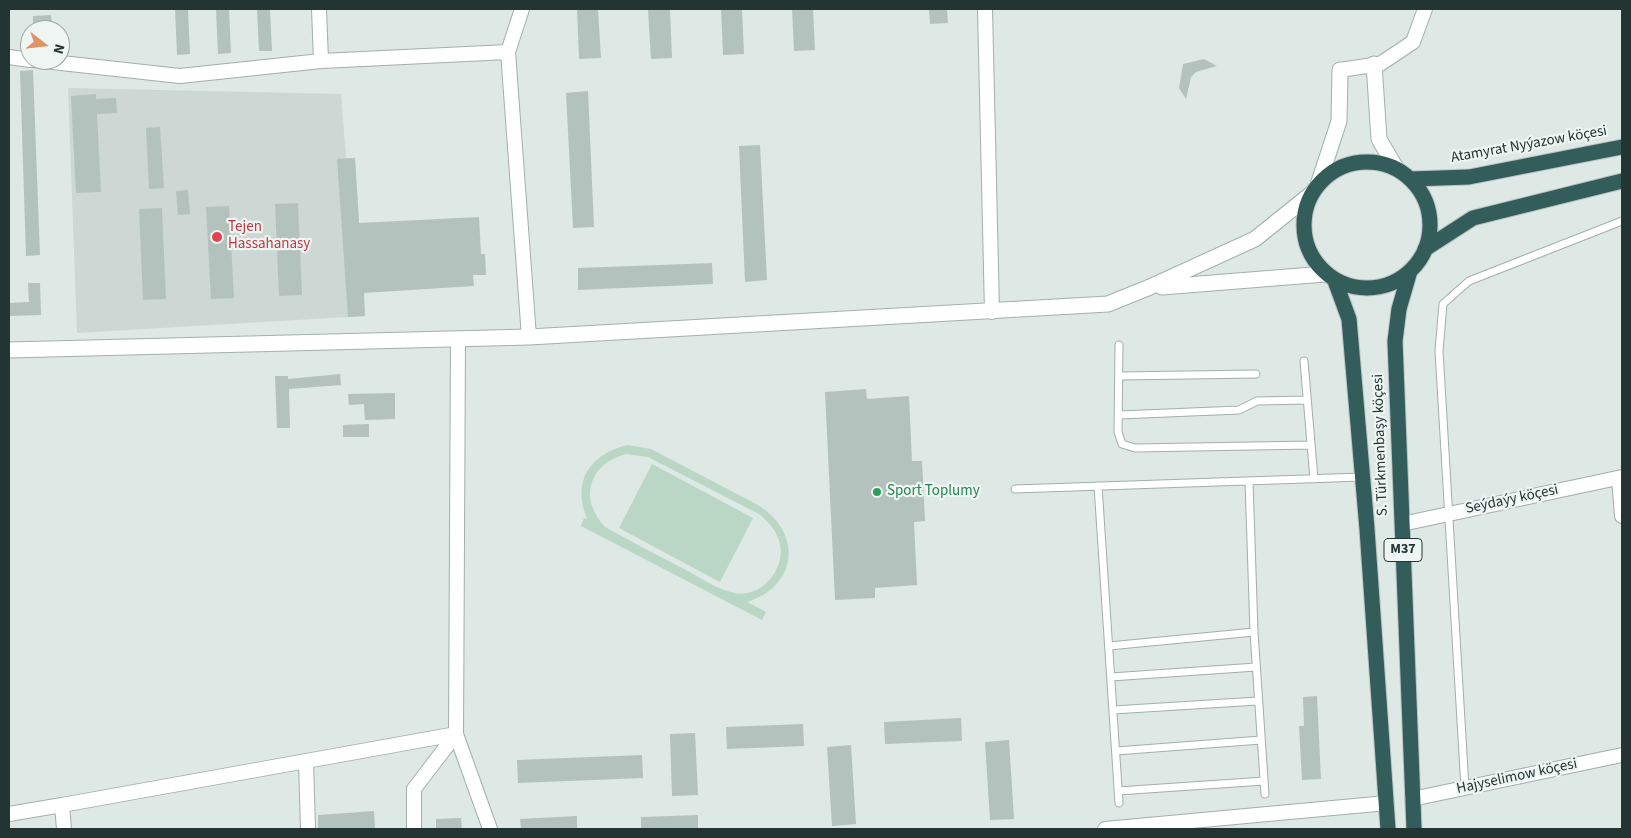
<!DOCTYPE html>
<html>
<head>
<meta charset="utf-8">
<style>
  body { margin:0 }
  #map { position:relative; width:1631px; height:838px; overflow:hidden; background:#dee8e5; font-family:"Source Sans 3",sans-serif }
  canvas { display:block }
  .frame { position:absolute; inset:0; border:10px solid #223533; pointer-events:none }
  .north { position:absolute; left:20px; top:20px; width:50px; height:50px; box-sizing:border-box; background:#eef5f2; border:1px solid #9ca8a6; border-radius:50%; rotate:106deg; font-size:14px; font-weight:700; line-height:20px; text-align:center; color:#223533 }
  .north::after { content:''; display:block; margin:auto; width:18px; height:22px; background:#df9465; clip-path:polygon(50% 0,100% 100%,50% 72%,0 100%) }
</style>
</head>
<body>
<div id="map">
<canvas width="1631" height="838"></canvas>
<div class="frame"></div>
<div class="north">N</div>
</div>
<script>
const ctx = document.querySelector('canvas').getContext('2d');
ctx.lineJoin = 'round';
function fill(path, color) { ctx.fillStyle = color; ctx.fill(path, 'evenodd'); }
function trace(path, color, width, dash) { ctx.strokeStyle = color; ctx.lineWidth = width; ctx.lineCap = dash ? 'butt' : 'round'; ctx.setLineDash(dash || []); ctx.stroke(path); }
function drawText(font, color, halo, rows, align = 'center') {
  ctx.font = font + ' "Source Sans 3",sans-serif'; ctx.lineWidth = 4.5; ctx.setLineDash([]); ctx.textBaseline = 'middle'; ctx.strokeStyle = halo; ctx.fillStyle = color; for (const [text, x, y, turn = 0] of rows) {
    ctx.save(); ctx.translate(x, y); ctx.rotate((+turn || 0) * Math.PI / 180); ctx.textAlign = isNaN(turn) ? turn : align; if (halo) ctx.strokeText(text, 0, 0); ctx.fillText(text, 0, 0); ctx.restore();
  }
}
const built = new Path2D(`
  M68 88 341 94 346 158H355L365 316 77 333Z`);
const green = new Path2D(`
  M627 445 651 449 758 505C803 533 798 586 747 602L766 612 762 620 581 526 584 518 587 519C572 481 589 455 627 445ZM626 454 648 457 759 514C774 526 784 541 780 560 775 580 756 597 735 593 718 590 701 578 686 570 659 556 632 542 605 527 578 498 589 464 626 454Z
  M652 464 753 518 720 582 619 528Z`);
const building = new Path2D(`
  M175 9H188L190 54 177 55Z
  M216 9H229L231 53 218 54Z
  M257 9H270L272 51H259Z
  M577 9H598L601 58 579 59Z
  M648 9H670L672 58 651 59Z
  M721 9H742L744 54 723 55Z
  M792 9H813L815 50 794 51Z
  M929 9H947L948 23 930 24Z
  M51 15 52 28H33V16Z
  M1204 59 1217 66 1196 72 1191 77 1186 99 1179 88 1183 64Z
  M33 70 40 255 26 256 20 71Z
  M588 91 594 227 573 228 566 93Z
  M96 94V99L116 98 117 113 97 114 101 192 76 193 71 96Z
  M160 127 164 188 149 189 146 128Z
  M760 145 767 280 745 282 739 146Z
  M355 158 359 223 479 217 481 254H485L486 275H473L474 286 364 293 365 316 348 317 337 159Z
  M188 190 190 214 178 215 176 191Z
  M298 203 302 295 279 296 275 204Z
  M229 206 234 298 211 299 206 207Z
  M162 208 166 299 143 300 139 209Z
  M712 263 713 284 578 290V268Z
  M28 283H40L41 315 9 316V303L29 302Z
  M340 374 341 385 289 389 290 428H277L275 376H288V379Z
  M866 389 867 399 909 396 912 461H922L925 521 914 522 917 585 875 588V598L835 600 825 392Z
  M395 393V419L365 420 364 404 349 405 348 394Z
  M369 424V437H343V425Z
  M1317 696 1321 779 1302 780 1299 726H1304L1303 697Z
  M961 718 962 741 885 744 884 722Z
  M803 724 804 746 727 749 726 727Z
  M695 733 698 795 672 796 670 734Z
  M1009 740 1014 819 990 820 985 742Z
  M851 745 856 824 832 826 827 747Z
  M642 755 643 778 518 783 517 760Z
  M374 811 375 829H318V815Z
  M698 815V829H641V817Z
  M577 816V829H521L520 819Z
  M461 818 462 829H436V819Z`);
const lane = new Path2D(`
  M1119 345 1118 432 1122 444 1135 448 1311 445
  M1304 361 1314 479
  M1119 376 1256 374
  M1119 415 1239 410 1257 401 1307 400
  M1249 481 1254 632 1265 794
  M1098 486 1119 803
  M1015 489 1362 477
  M1109 646 1254 632
  M1111 677 1256 667
  M1113 710 1258 701
  M1116 751 1261 740
  M1465 788 1439 351 1443 304 1469 281 1622 221
  M1118 791 1264 781`);
const street = new Path2D(`
  M319 9 321 61 508 52 529 337
  M985 9 992 312
  M508 52 522 9
  M9 57 30 60
  M34 60 180 76 321 61
  M1340 70 1380 64 1413 42 1425 9
  M458 340 456 734 490 829
  M1619 478 1622 516
  M1402 524 1622 477
  M306 761 308 829
  M1412 799 1622 755
  M9 814 62 805
  M64 829 62 805 456 734
  M414 829V789L456 734
  M1105 829 1387 803`);
const secondary = new Path2D(`
  M1374 64 1379 139 1396 168
  M1318 185 1339 121 1340 70
  M1162 287 1325 274
  M9 350 529 337 1108 304 1150 287 1255 239 1311 194`);
const highway = new Path2D(`
  M1304 225a63 63 0 1 1 126 0a63 63 0 1 1-126 0Z
  M1411 179 1469 177 1622 147
  M1425 249 1473 218 1622 181
  M1410 271 1399 309 1395 341 1414 829
  M1335 281 1349 319 1367 529 1388 829`);
const markers = [
  [217,237,6,"#e0444e"],
  [877,492,5,"#2e9e5b"]
];
const shields = [
  [1403,550,38]
];
const shieldNames = [
  ["M37",1403,550]
];
const streetNames = [
  ["Atamyrat Nyýazow köçesi",1529,145,-10],
  ["S. Türkmenbaşy köçesi",1381,445,-92],
  ["Seýdaýy köçesi",1512,500,-12],
  ["Hajyselimow köçesi",1517,777,-12]
];
const healthNames = [
  ["Tejen",228,228],
  ["Hassahanasy",228,245]
];
const leisureNames = [
  ["Sport Toplumy",887,492]
];
fill(built, '#cdd7d4');
fill(green, '#bad6c5');
fill(building, '#b4c2be');
trace(lane, '#a2afac', 9);
trace(street, '#a2afac', 16);
trace(secondary, '#9fb2ae', 17);
trace(highway, '#bdc2c2', 17);
trace(lane, '#fff', 7);
trace(street, '#fff', 14);
trace(secondary, '#fff', 15);
trace(highway, '#325d5a', 15);
for (const [x, y, r, color] of markers) { const dot = new Path2D(); dot.arc(x, y, r, 0, 2 * Math.PI); ctx.fillStyle = color; ctx.fill(dot); trace(dot, '#eef5f2', 2); }
for (const [x, y, w] of shields) { const box = new Path2D(); box.roundRect(x - w / 2, y - 11.5, w, 23, 4); ctx.fillStyle = '#eef5f2'; ctx.fill(box); trace(box, '#223533', 1); }
drawText('bold 14px', '#223533', null, shieldNames);
drawText('15px', '#223533', '#eef5f2', streetNames);
drawText('15px', '#be3a42', '#eef5f2', healthNames, 'left');
drawText('15px', '#27864d', '#eef5f2', leisureNames, 'left');
</script>
</body>
</html>
